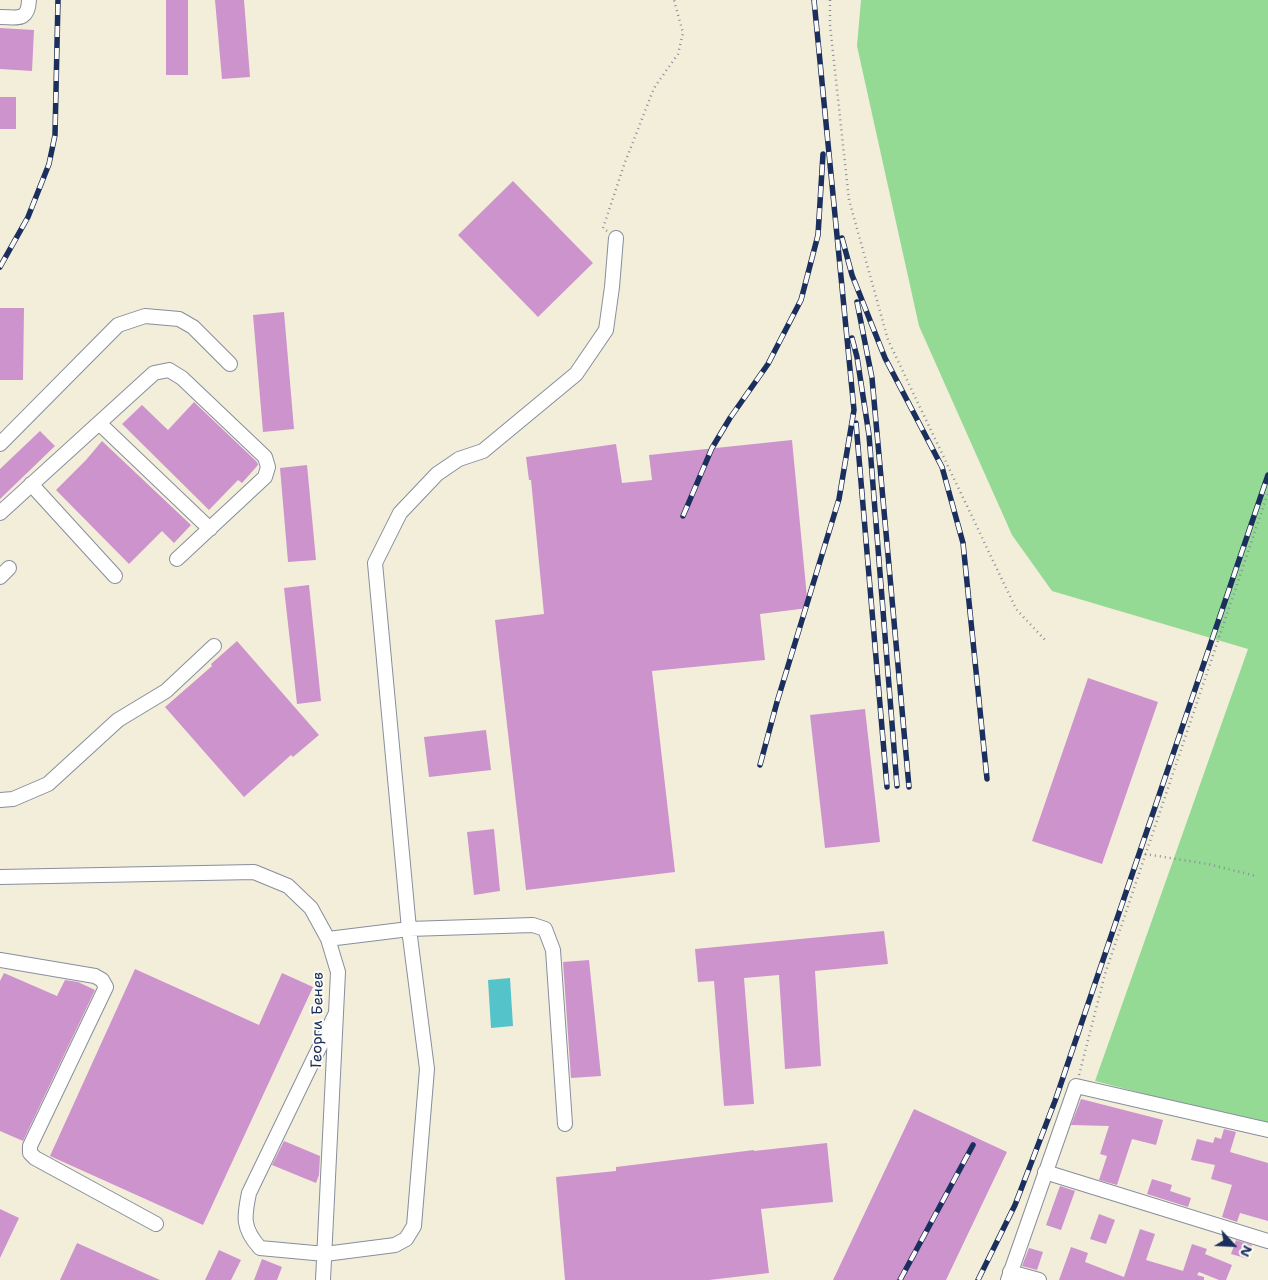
<!DOCTYPE html>
<html>
<head>
<meta charset="utf-8">
<style>
  body { margin:0 }
  #map { position:relative; width:1268px; height:1280px; overflow:hidden; background:#f3eeda; font-family:"Shantell Sans",sans-serif }
  canvas { display:block }
  .north { position:absolute; left:1208px; top:1220px; width:50px; height:50px; -webkit-text-stroke:4px #fdfcf7; paint-order:stroke; rotate:115deg; font-size:14px; font-weight:700; line-height:20px; text-align:center; color:#1b2f5e }
  .north::after { content:''; display:block; margin:auto; width:18px; height:22px; background:#1b2f5e; clip-path:polygon(50% 0,100% 100%,50% 72%,0 100%) }
</style>
</head>
<body>
<div id="map">
<canvas width="1268" height="1280"></canvas>
<div class="north">N</div>
</div>
<script>
const ctx = document.querySelector('canvas').getContext('2d');
ctx.lineJoin = 'round';
function fill(path, color) { ctx.fillStyle = color; ctx.fill(path, 'evenodd'); }
function trace(path, color, width, dash) { ctx.strokeStyle = color; ctx.lineWidth = width; ctx.lineCap = dash ? 'butt' : 'round'; ctx.setLineDash(dash || []); ctx.stroke(path); }
function drawText(font, color, halo, rows, align = 'center') {
  ctx.font = font + ' "Shantell Sans",sans-serif'; ctx.lineWidth = 4; ctx.setLineDash([]); ctx.textBaseline = 'middle'; ctx.strokeStyle = halo; ctx.fillStyle = color; for (const [text, x, y, turn = 0] of rows) {
    ctx.save(); ctx.translate(x, y); ctx.rotate((+turn || 0) * Math.PI / 180); ctx.textAlign = isNaN(turn) ? turn : align; if (halo) ctx.strokeText(text, 0, 0); ctx.fillText(text, 0, 0); ctx.restore();
  }
}
const green = new Path2D(`
  M861 0H1268V1126L1095 1081 1248 649 1052 591 1012 535 919 326 857 46Z`);
const water = new Path2D(`
  M510 978 513 1026 491 1028 488 980Z`);
const building = new Path2D(`
  M166 0H188V75H166Z
  M215 0H244L250 77 222 79Z
  M0 28 34 30 32 71 0 69Z
  M0 97H16V129H0Z
  M513 181 593 263 538 317 458 235Z
  M0 308H24L23 380H0Z
  M284 312 294 429 263 432 253 315Z
  M194 402 257 462 258 465 242 483 238 480 209 510 122 424 142 405 168 430Z
  M40 431 55 446 0 499V469Z
  M792 440 808 608 760 614 765 660 652 671 675 872 526 890 495 620 544 614 531 480H529L526 457 616 444 622 483 652 480 649 455Z
  M102 441 191 525 174 543 162 531 129 564 56 490 86 460Z
  M307 465 316 560 288 562 280 468Z
  M309 585 321 701 297 704 284 588Z
  M237 641 319 735 293 757 291 755 244 797 165 707 212 666 211 664Z
  M1088 678 1158 702 1102 864 1032 841Z
  M865 709 880 842 825 848 810 715Z
  M486 730 491 770 429 777 424 737Z
  M494 829 500 891 474 895 467 832Z
  M884 931 888 964 815 971 821 1066 785 1069 779 975 744 978 754 1104 724 1106 714 981 698 982 695 949Z
  M589 960 601 1076 571 1078 563 962Z
  M135 969 259 1025 282 973 313 987 203 1225 50 1156Z
  M4 973 57 996 65 980 78 982 95 990 23 1141 0 1131V981Z
  M1081 1099 1163 1120 1156 1145 1132 1139 1117 1185 1099 1180 1107 1156 1100 1154 1109 1126 1071 1125Z
  M914 1109 1007 1152 946 1280H833Z
  M1224 1129 1236 1132 1230 1152 1268 1163V1221L1240 1213 1237 1222 1222 1217 1232 1185 1211 1179 1215 1165 1191 1160 1197 1139 1213 1143 1215 1137 1221 1139Z
  M284 1141 320 1156 319 1175 316 1183 272 1165Z
  M827 1143 833 1202 761 1209 769 1273 709 1280H565L556 1177 616 1171V1167L754 1150V1151Z
  M1152 1179 1172 1185 1170 1191 1191 1198 1188 1207 1147 1194Z
  M1060 1186 1075 1191 1061 1230 1046 1225Z
  M0 1209 19 1218 0 1258Z
  M1099 1214 1115 1220 1106 1244 1090 1239Z
  M1140 1229 1155 1234 1146 1260 1183 1271 1192 1244 1207 1249 1205 1254 1232 1265 1226 1280H1219L1199 1272 1197 1275 1204 1277V1280H1059L1071 1247 1088 1253 1085 1262 1124 1277Z
  M1236 1240 1252 1245 1248 1259 1231 1254Z
  M77 1243 160 1280H60Z
  M1029 1248 1043 1252 1037 1270 1022 1266Z
  M219 1250 241 1260 231 1280H205Z
  M262 1259 282 1267 277 1280H254Z`);
const path = new Path2D(`
  M830 0V25L849 200 888 340 1016 609 1046 641
  M607 231 603 228 624 165 654 88 678 54 683 33 674 0
  M1145 854 1208 864 1256 876
  M1079 1075 1105 974 1268 493`);
const minor = new Path2D(`
  M0 17C17 17 28 22 29 0
  M99 423 210 529
  M0 444 118 325 145 316 179 319 193 327 230 364
  M31 484 115 576
  M0 513 154 373 169 370 182 378 265 457 268 467 265 477 177 559
  M0 577 9 568
  M0 800 13 799 48 784 118 720 166 691 214 646
  M0 877 254 872 288 886 311 908 328 939 338 972 323 1280
  M328 939 409 929 533 925 545 929 553 950 565 1124
  M0 960 95 976 102 980 106 987 30 1146V1153L35 1158 156 1224
  M336 1013 249 1193C244 1217 242 1228 260 1248L325 1254 395 1245 406 1239 414 1226 427 1069 409 929 375 563 400 513 437 474 459 459 483 451 576 374 606 330 612 287 616 238
  M1045 1172 1268 1241
  M1010 1272 1039 1280
  M1008 1280 1076 1086 1268 1130`);
const rail = new Path2D(`
  M842 238 852 275 885 358 942 467 963 543 987 779
  M0 267 28 217 49 164 55 135 58 0
  M857 302 872 378 909 787
  M852 338 857 357 869 435 897 786
  M856 423 887 787
  M683 516 712 448 730 418 768 364 801 300 818 235 823 154
  M760 765 777 702 839 499 854 410 814 0
  M900 1280 973 1145
  M978 1280 1015 1205 1055 1101 1268 475`);
const streetNames = [
  ["Георги Бенев",318,1020,-89]
];
fill(green, '#94da94');
fill(water, '#55c3ca');
fill(building, '#cd93cd');
trace(minor, '#878e9c', 16);
trace(path, '#878e9c', 2.5, [1, 4]);
trace(minor, '#fff', 14);
trace(rail, '#1b2f5e', 5.5);
trace(rail, '#fdfcf7', 4, [11]);
drawText('15px', '#1b2f5e', '#fdfcf7', streetNames);
</script>
</body>
</html>
